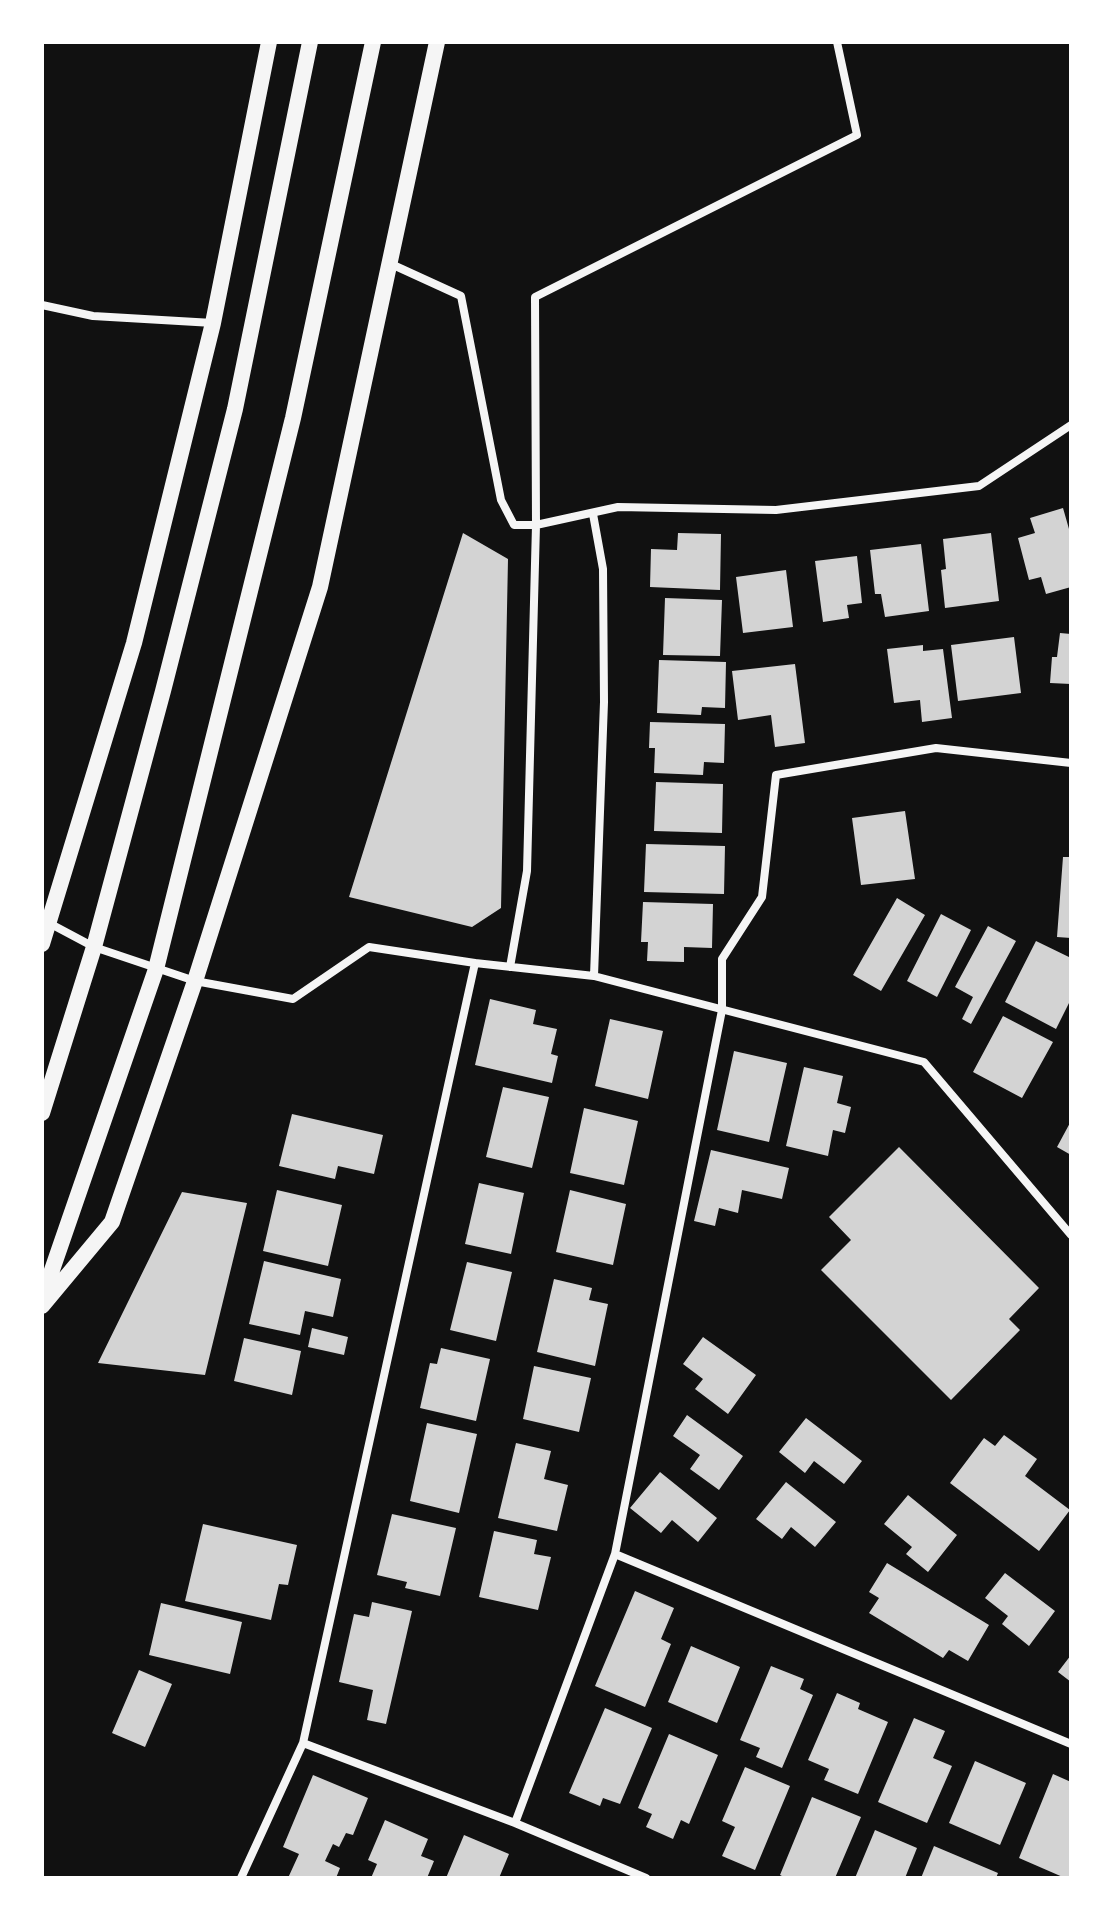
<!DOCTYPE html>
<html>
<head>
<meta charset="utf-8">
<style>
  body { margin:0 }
  #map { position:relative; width:1113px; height:1920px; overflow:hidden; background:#111; font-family:"Space Grotesk",sans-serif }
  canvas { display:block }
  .frame { position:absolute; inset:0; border:44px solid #fff; pointer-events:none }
</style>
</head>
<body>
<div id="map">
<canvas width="1113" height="1920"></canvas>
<div class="frame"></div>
</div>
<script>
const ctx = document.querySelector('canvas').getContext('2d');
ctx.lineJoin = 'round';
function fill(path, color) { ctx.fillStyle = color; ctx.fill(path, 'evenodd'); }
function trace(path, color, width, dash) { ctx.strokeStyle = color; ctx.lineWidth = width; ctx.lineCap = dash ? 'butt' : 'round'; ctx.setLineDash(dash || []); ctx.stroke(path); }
const building = new Path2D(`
  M1063 508 1071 536V587L1046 594 1041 577 1029 580 1018 538 1035 533 1030 518Z
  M463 533 508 559 501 908 472 927 349 897Z
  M678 533 721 534 720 590 650 587 651 549 677 550Z
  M991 533 999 601 945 608 941 570 946 569 943 539Z
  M921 544 929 611 885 617 881 594H875L870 550Z
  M857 556 862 603 847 605 849 618 823 622 815 561Z
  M786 570 793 627 743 633 736 577Z
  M665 598 722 600 720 656 663 655Z
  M1060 633 1071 634V684L1050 683 1052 657H1057Z
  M1014 637 1021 693 958 701 951 645Z
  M923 645V651L943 649 952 718 922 722 920 700 894 703 887 649Z
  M659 660 726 662 725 708 702 707 701 715 657 713Z
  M795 664 805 743 775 747 771 715 738 720 732 671Z
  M650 722 725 724 724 763 704 762 703 775 654 773 655 748H649Z
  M656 782 723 784 722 833 654 831Z
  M905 811 915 879 861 885 852 818Z
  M646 844 725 846 724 894 644 892Z
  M1063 857H1071V938L1057 937Z
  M897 898 925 915 881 991 853 975Z
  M643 902 713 904 712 948 684 947V962L647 961 648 942H641Z
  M941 914 971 930 937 997 907 981Z
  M988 926 1016 941 971 1024 962 1019 973 997 955 987Z
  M1036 941 1071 958V999L1056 1029 1005 1002Z
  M490 999 536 1010 533 1024 557 1029 551 1054 558 1056 552 1083 475 1065Z
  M1003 1016 1053 1042 1022 1098 973 1072Z
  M610 1019 663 1031 648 1099 595 1086Z
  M734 1051 787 1063 769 1142 717 1130Z
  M804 1067 843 1076 837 1103 851 1107 845 1133 833 1130 828 1156 786 1146Z
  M503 1087 549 1097 532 1168 486 1157Z
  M584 1108 638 1121 624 1185 570 1173Z
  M292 1114 383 1135 374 1174 338 1166 335 1179 279 1166Z
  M1071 1121V1155L1057 1147Z
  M899 1147 1039 1288 1009 1319 1020 1330 951 1400 821 1270 851 1240 829 1217Z
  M711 1150 789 1168 782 1199 742 1190 738 1213 719 1208 715 1226 694 1221Z
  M479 1183 524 1193 511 1254 465 1244Z
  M277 1190 342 1205 328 1266 263 1251Z
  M570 1190 626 1204 613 1265 556 1252Z
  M182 1192 247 1203 205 1375 98 1363Z
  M264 1261 341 1279 333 1317 305 1311 300 1335 249 1324Z
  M467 1262 512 1272 496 1341 450 1330Z
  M554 1279 592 1288 589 1300 608 1304 595 1366 537 1352Z
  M312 1328 348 1337 344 1355 308 1347Z
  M703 1337 756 1375 728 1414 695 1389 703 1379 683 1364Z
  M244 1338 301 1351 292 1395 234 1381Z
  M441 1348 490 1359 476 1421 420 1408 430 1363 437 1364Z
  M534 1366 591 1378 579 1432 523 1419Z
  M687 1415 743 1456 719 1490 690 1469 700 1455 673 1436Z
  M806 1418 862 1461 844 1484 814 1461 805 1473 779 1452Z
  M427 1423 477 1434 459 1513 410 1501Z
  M1004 1435 1037 1459 1025 1476 1070 1510 1039 1551 950 1483 984 1438 995 1446Z
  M516 1443 551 1451 544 1479 568 1485 557 1531 498 1518Z
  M660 1472 717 1518 698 1542 672 1520 661 1533 630 1508Z
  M786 1482 836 1522 815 1547 791 1527 782 1539 756 1519Z
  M908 1495 957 1535 928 1572 906 1554 912 1547 884 1524Z
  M392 1514 456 1528 440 1596 405 1588 407 1582 377 1575Z
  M203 1524 297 1545 288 1585 279 1584 271 1620 185 1601Z
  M494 1531 537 1540 534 1554 551 1557 538 1610 479 1597Z
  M887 1563 989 1625 968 1661 949 1650 943 1658 869 1613 879 1598 869 1592Z
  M1005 1573 1055 1611 1029 1646 1002 1624 1008 1616 985 1598Z
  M635 1591 674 1608 661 1639 671 1644 645 1707 595 1686Z
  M372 1602 412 1611 386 1724 367 1720 373 1690 339 1682 354 1614 369 1617Z
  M161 1603 242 1622 230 1674 149 1655Z
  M691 1646 740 1667 717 1723 668 1702Z
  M1071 1655V1682L1058 1672Z
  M771 1666 804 1679 800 1689 813 1695 782 1768 756 1757 760 1748 740 1740Z
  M139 1670 172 1684 145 1747 112 1733Z
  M837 1693 860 1703 858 1709 888 1722 858 1794 824 1780 829 1769 808 1760Z
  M605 1708 652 1728 620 1804 603 1798 600 1806 569 1793Z
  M914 1718 945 1731 933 1758 952 1766 927 1823 878 1802Z
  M669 1734 718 1755 689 1824 681 1820 673 1839 646 1827 652 1814 638 1808Z
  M975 1761 1026 1783 1000 1845 949 1823Z
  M745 1767 790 1786 755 1870 722 1856 735 1827 722 1821Z
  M1053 1774 1071 1782V1878H1065L1019 1858Z
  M313 1775 368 1798 353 1835 346 1833 339 1847 333 1844 325 1861 340 1868 336 1878H288L299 1854 283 1847Z
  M812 1797 861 1817 835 1878H786L780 1875Z
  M385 1820 428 1839 421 1856 434 1861 427 1878H371L377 1864 368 1860Z
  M875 1830 917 1848 905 1878H855Z
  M464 1835 509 1854 499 1878H446Z
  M934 1846 998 1873 996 1878H921Z`);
const minor = new Path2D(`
  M391 264 461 296 501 500 514 525H536L618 507 776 510 979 486 1071 425
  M42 305 93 316 213 323
  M593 514 603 569 604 702 594 976
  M47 922 94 947 195 981 293 999 369 947 475 963 594 976 924 1062 1071 1235
  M510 967 527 871 536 525 535 297 857 135 837 42
  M615 1554 1071 1744
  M303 1743 515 1823 646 1878
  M515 1823 615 1554 722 1010V959L762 897 776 775 936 748 1071 763
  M241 1878 303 1743 475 963`);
const secondary = new Path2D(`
  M42 944 134 643 213 323 269 42
  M42 1113 94 947 163 691 235 409 310 42
  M42 1299 156 969 293 418 373 42
  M42 1306 112 1222 195 981 320 587 437 42`);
fill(building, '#d3d3d3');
trace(minor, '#f5f5f5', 8);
trace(secondary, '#f5f5f5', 16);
</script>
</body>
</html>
